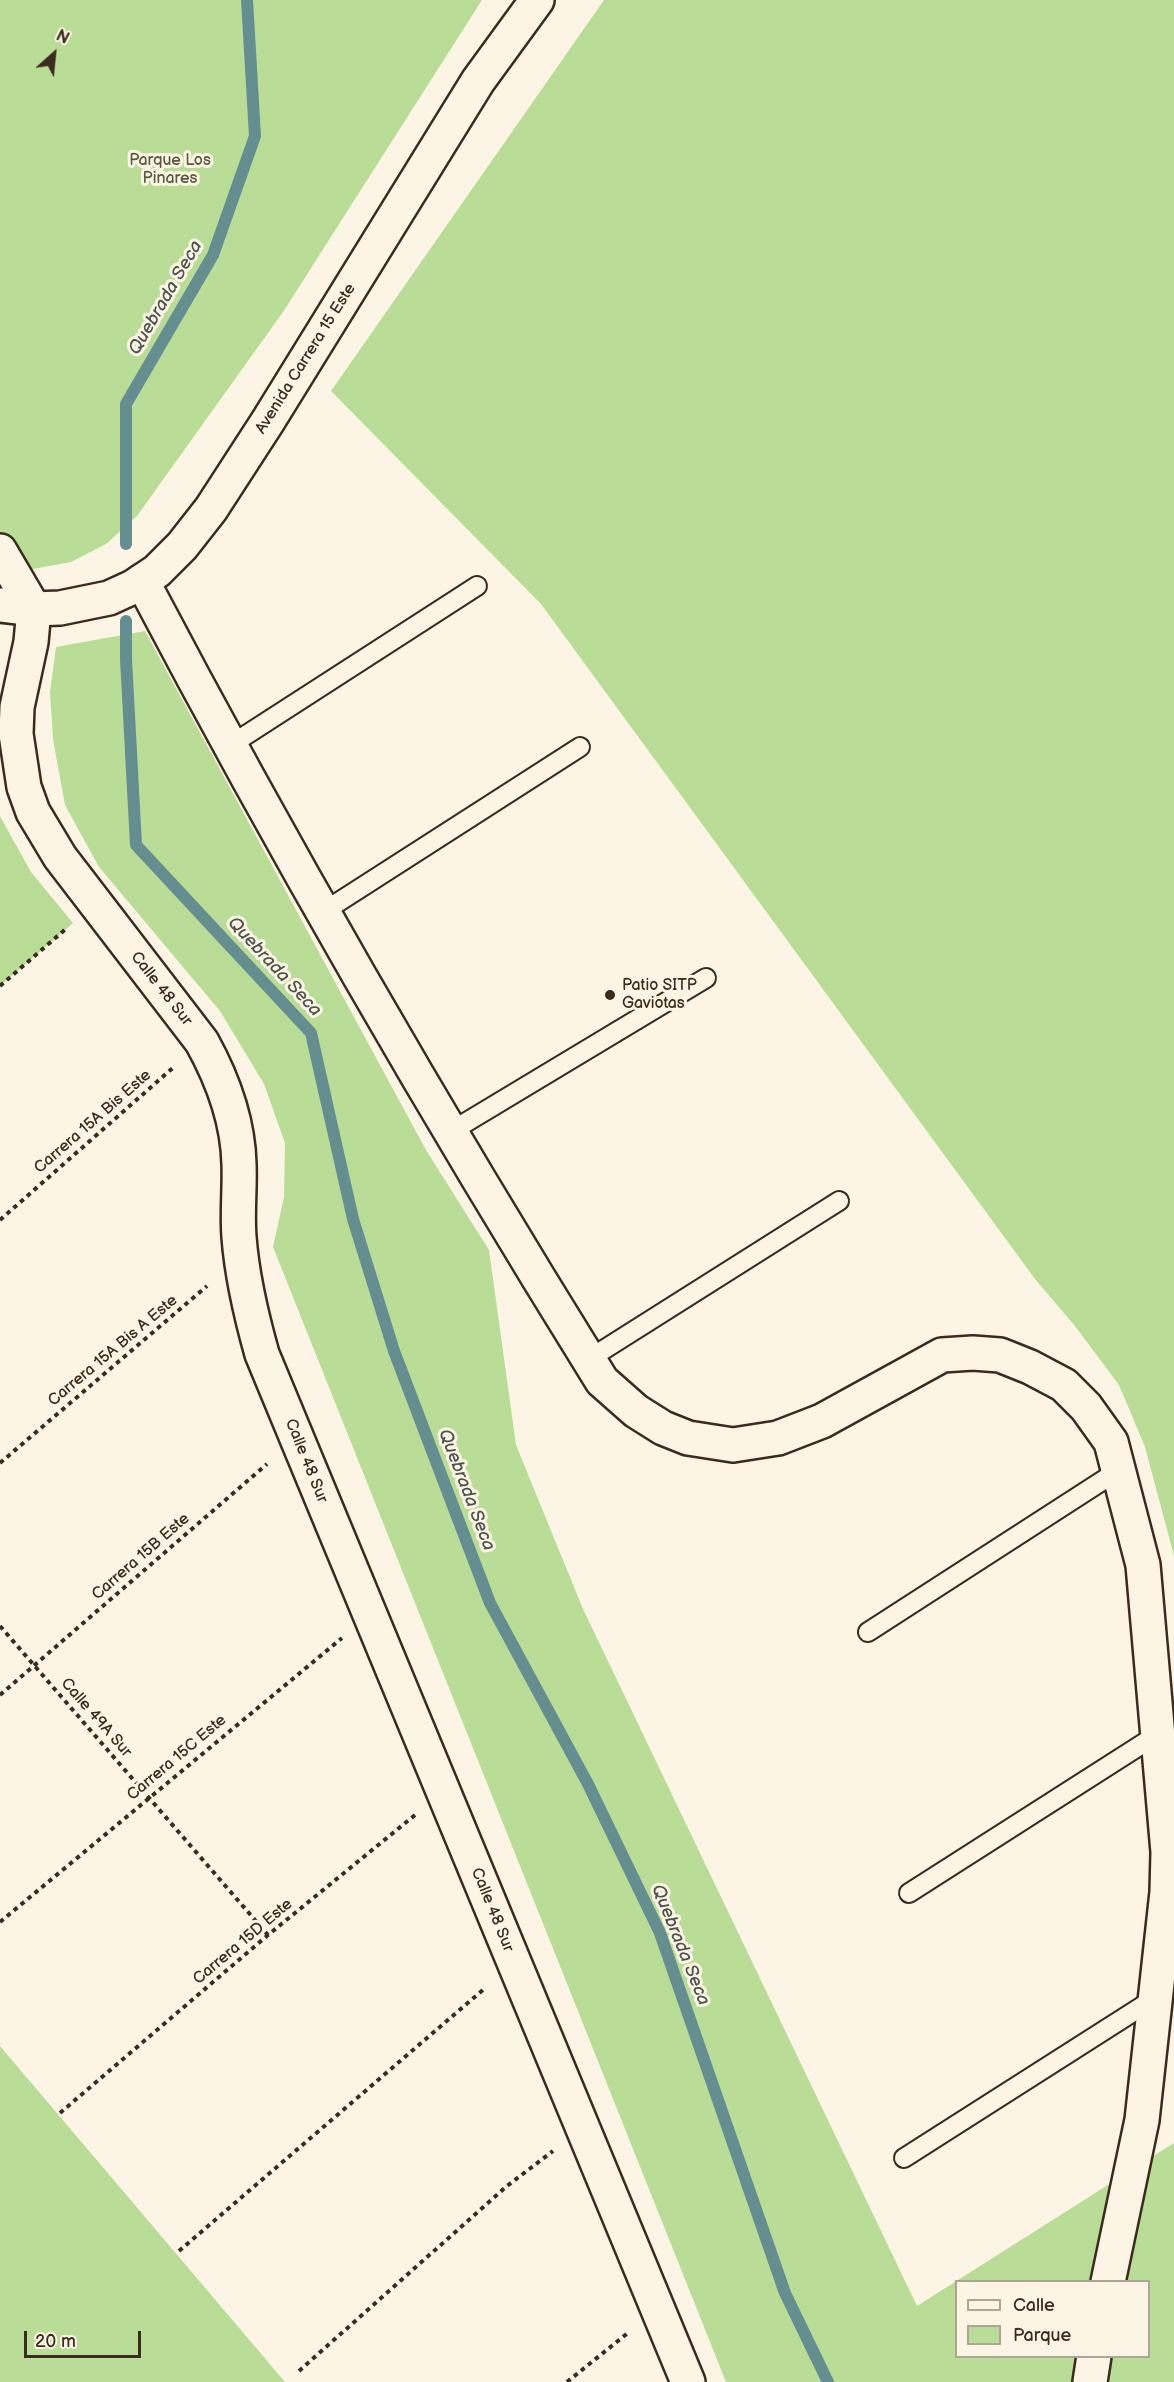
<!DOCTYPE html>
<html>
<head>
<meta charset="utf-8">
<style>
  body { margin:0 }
  #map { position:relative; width:1174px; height:2382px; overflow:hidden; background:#fcf5e5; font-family:"Balsamiq Sans",sans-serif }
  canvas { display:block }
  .legend { position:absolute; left:955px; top:2280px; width:195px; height:78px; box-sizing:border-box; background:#fcf5e5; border:2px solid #afa495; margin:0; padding:8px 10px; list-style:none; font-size:18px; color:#3b2a1e }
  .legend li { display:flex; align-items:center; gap:12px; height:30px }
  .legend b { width:30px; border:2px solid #afa495 }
  .north { position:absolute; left:24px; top:24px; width:60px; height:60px; -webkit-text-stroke:4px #fcf5e5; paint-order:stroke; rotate:27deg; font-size:16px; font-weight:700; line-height:24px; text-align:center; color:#3b2a1e }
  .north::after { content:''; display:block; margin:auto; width:21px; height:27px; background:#3b2a1e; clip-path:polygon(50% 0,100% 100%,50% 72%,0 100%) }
  .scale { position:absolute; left:24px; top:2331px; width:117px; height:27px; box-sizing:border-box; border:3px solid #3b2a1e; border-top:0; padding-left:8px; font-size:18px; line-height:21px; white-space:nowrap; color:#3b2a1e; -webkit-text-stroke:4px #fcf5e5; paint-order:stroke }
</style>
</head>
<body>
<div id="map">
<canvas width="1174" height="2382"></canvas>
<ul class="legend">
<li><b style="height:8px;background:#fcf5e5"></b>Calle</li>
<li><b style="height:16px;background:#b9dd97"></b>Parque</li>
</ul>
<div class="north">N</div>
<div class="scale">20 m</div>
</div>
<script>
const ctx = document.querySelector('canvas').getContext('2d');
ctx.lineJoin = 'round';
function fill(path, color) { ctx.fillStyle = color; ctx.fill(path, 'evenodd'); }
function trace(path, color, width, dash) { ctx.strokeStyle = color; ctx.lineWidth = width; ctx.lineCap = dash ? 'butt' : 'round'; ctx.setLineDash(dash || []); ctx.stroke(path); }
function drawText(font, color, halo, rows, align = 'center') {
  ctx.font = font + ' "Balsamiq Sans",sans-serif'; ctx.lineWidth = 6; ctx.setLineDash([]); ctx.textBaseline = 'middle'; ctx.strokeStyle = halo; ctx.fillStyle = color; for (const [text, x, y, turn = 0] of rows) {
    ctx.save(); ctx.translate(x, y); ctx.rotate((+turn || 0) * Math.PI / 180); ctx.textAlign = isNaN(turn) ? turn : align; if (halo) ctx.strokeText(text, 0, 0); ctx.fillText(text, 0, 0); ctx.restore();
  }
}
const green = new Path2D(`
  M0 0H482L283 312 137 516 106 544 71 562 33 569 0 564Z
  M604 0H1174V1556L1145 1447 1119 1385 1075 1326 1035 1279 541 604 331 391Z
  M145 631 426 1150 489 1250 516 1445 583 1609 917 2306 1174 2143V2382H726L273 1247 284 1197 285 1143 264 1084 220 1011 99 867 65 805 53 739 50 692 56 647ZM956 2282H1148V2356H956Z
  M0 816 31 872 73 923 0 986Z
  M0 2046 285 2382H0Z`);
const stream = new Path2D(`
  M126 544V404L213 255 255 136 247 0
  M126 621V659L136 845 311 1033 353 1219 394 1351 490 1603 588 1784 660 1933 785 2293 828 2382`);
const path = new Path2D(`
  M0 986 68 927
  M0 1220 175 1066
  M0 1463 207 1286
  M0 1626 268 1935
  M0 1695 267 1464
  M0 1922 342 1638
  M60 2113 268 1935 415 1815
  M179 2251 484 1989
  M299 2371 507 2186 553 2151
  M567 2382 629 2332`);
const lane = new Path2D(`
  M229 746 477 586
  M323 912 580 747
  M450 1132 706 978
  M589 1359 839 1201
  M868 1632 1119 1470
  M909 1893 1158 1734
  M904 2158 1155 1998`);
const street = new Path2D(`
  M0 551 34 609 31 642 17 707 16 734 24 787 33 812 60 857 202 1042C223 1080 238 1120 239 1164 240 1188 237 1212 239 1237 242 1277 251 1315 262 1354L688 2382
  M142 581C285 853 439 1119 602 1381L636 1411 663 1428 688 1438 733 1445 778 1438 822 1421 942 1355 973 1353 1000 1355 1030 1367 1064 1385 1086 1407 1111 1442 1143 1565 1168 1852 1167 1892 1142 2120 1108 2282
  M1090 2382 1094 2356`);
const secondary = new Path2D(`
  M0 605 34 609 60 608 109 598 133 587 157 571 182 546 211 509 268 421 478 81 537 0`);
const markers = [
  [610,995,6,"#3b2a1e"]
];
const parkNames = [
  ["Parque Los",170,161],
  ["Pinares",170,179]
];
const streetNames = [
  ["Avenida Carrera 15 Este",306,359,-58],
  ["Calle 48 Sur",161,989,52],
  ["Carrera 15A Bis Este",93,1122,-41],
  ["Carrera 15A Bis A Este",113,1351,-40],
  ["Calle 48 Sur",306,1461,68],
  ["Carrera 15B Este",141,1557,-41],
  ["Calle 49A Sur",96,1718,49],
  ["Carrera 15C Este",177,1758,-40],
  ["Calle 48 Sur",492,1910,68],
  ["Carrera 15D Este",243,1942,-40]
];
const poiNames = [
  ["Patio SITP",622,986],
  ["Gaviotas",622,1004]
];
const waterNames = [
  ["Quebrada Seca",166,298,-60],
  ["Quebrada Seca",274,967,47],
  ["Quebrada Seca",466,1490,69],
  ["Quebrada Seca",680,1945,68]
];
fill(green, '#b9dd97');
trace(stream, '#648e8f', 12);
trace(lane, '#3b2a1e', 22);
trace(street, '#3b2a1e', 38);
trace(secondary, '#3b2a1e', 38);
trace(path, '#3b2a1e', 4, [4.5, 4.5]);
trace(lane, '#fcf5e5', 18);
trace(street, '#fcf5e5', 33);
trace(secondary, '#fcf5e5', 33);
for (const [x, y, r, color] of markers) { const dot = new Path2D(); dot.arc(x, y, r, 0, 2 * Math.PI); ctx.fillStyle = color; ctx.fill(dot); trace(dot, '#fcf5e5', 2); }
drawText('16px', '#5a573c', '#fcf5e5', parkNames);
drawText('16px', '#3b2a1e', '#fcf5e5', streetNames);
drawText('16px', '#3b2a1e', '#fcf5e5', poiNames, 'left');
drawText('italic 18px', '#4c544d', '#fcf5e5', waterNames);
</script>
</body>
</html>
